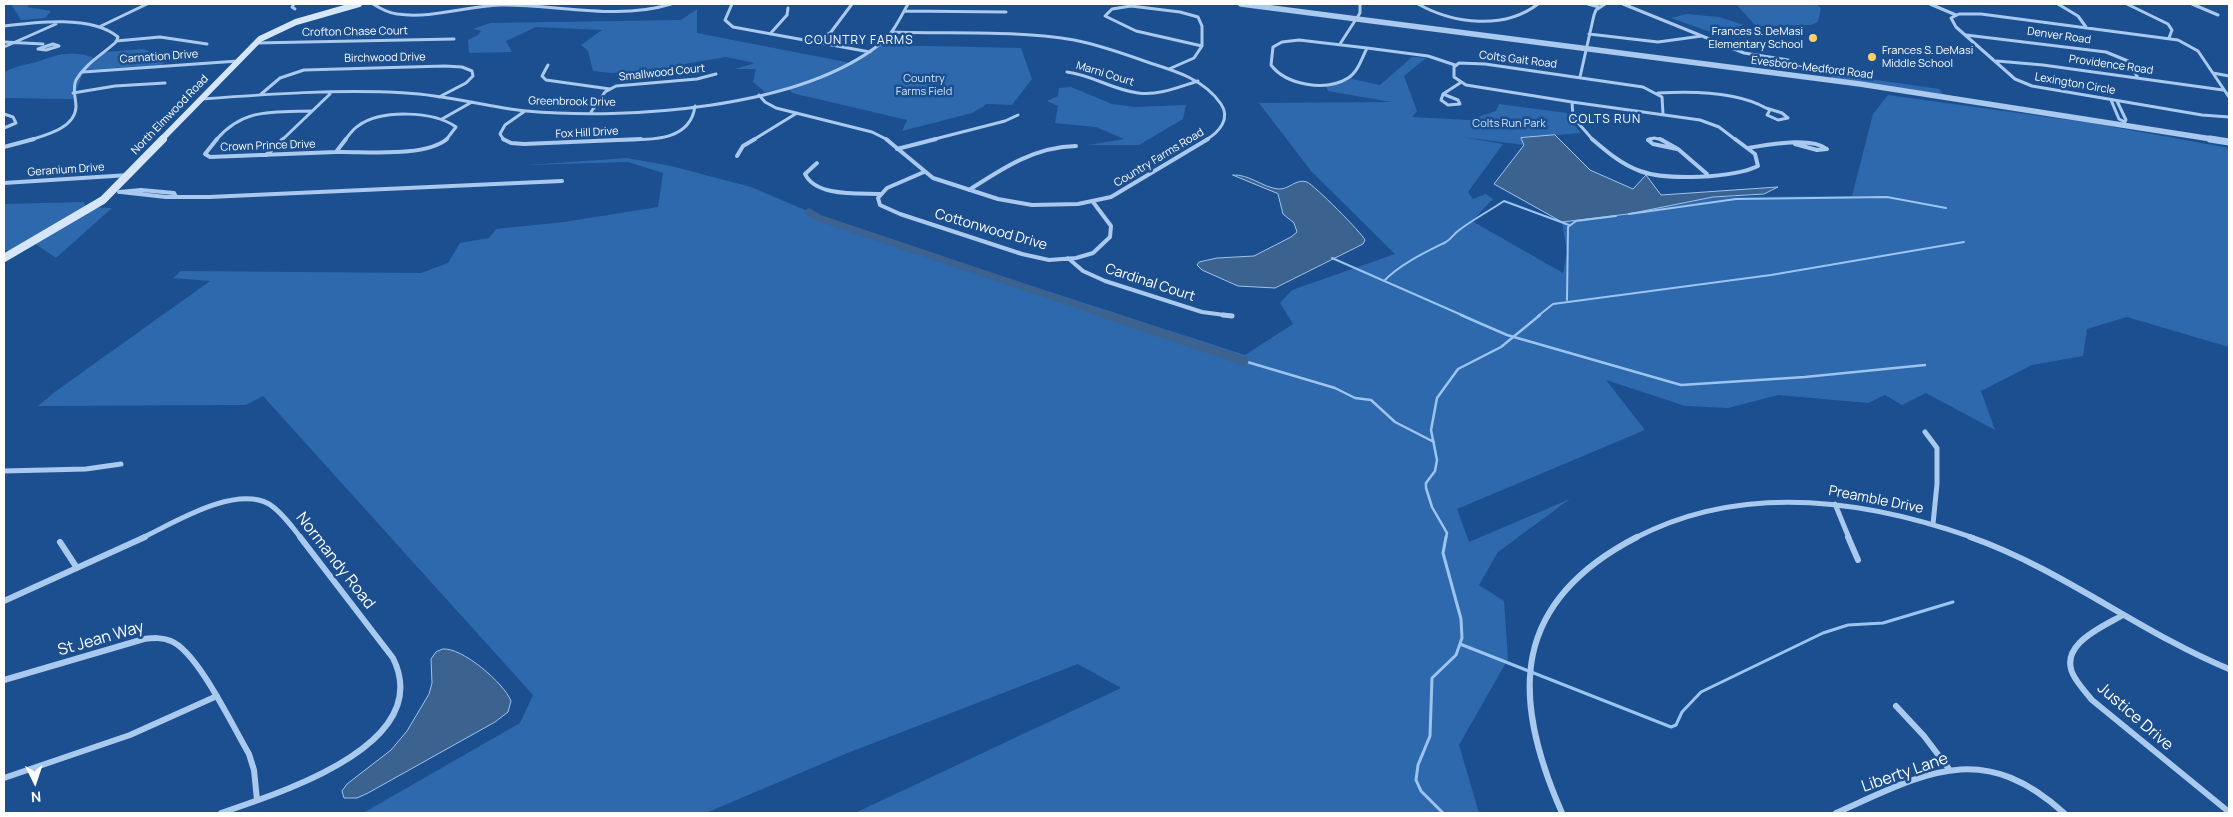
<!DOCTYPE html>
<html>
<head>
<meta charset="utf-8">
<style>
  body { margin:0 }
  #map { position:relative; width:2233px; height:817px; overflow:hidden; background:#1b4f8f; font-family:Manrope,sans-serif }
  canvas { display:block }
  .frame { position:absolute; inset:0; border:5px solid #fff; pointer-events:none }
  .north { position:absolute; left:10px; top:757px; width:50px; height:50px; -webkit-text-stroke:4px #1b4f8f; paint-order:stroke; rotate:176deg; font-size:14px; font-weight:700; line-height:20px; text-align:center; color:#fff }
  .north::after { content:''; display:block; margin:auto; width:18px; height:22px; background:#fff; clip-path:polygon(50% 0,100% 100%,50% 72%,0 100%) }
</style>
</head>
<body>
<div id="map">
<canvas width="2233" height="817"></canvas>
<div class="frame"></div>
<div class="north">N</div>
</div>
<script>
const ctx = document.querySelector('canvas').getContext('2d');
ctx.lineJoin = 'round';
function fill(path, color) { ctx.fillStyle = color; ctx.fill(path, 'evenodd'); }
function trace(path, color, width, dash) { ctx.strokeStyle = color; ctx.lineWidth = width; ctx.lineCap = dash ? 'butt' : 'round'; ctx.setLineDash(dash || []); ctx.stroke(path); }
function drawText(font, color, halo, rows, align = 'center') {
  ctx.font = font + ' Manrope,sans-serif'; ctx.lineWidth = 5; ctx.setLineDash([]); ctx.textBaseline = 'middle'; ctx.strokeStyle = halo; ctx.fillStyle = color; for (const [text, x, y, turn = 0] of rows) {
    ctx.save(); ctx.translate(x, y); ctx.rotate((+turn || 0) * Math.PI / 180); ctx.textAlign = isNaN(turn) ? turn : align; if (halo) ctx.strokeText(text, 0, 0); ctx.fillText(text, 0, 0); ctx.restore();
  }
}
const green = new Path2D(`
  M11 4H30L27 7 51 11 45 18 21 20Z
  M1736 4H1816L1821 8 1818 22 1811 25 1756 26Z
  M697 9V33L851 63 879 45 1021 48 1032 79 1012 105 987 104 972 113 902 131 907 120 792 93 788 88 765 92 753 82 756 69H735L755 63 726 57 679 65 674 69 612 73 593 71 588 51 581 45 602 30 536 27 506 41 512 52 469 53 468 40 478 35 481 31 473 29 490 23 681 20Z
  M1687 14 1719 17 1744 25 1713 33 1671 18Z
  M143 49 169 57 161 65 84 70 73 99 4 98V72C17 65 29 65 42 60 60 53 77 50 96 59L106 52Z
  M1412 57 1426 58 1404 76 1417 111 1412 117 1469 120 1496 111 1499 104 1567 113 1568 118 1581 133 1521 138 1524 145 1462 137 1503 144 1468 192 1473 199 1486 194 1493 199 1472 221 1563 273 1567 253 1562 222 1628 214 1713 197 1852 196 1873 114 1888 95 2091 123 2229 148V347L2127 317 2087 329 2083 356 2032 365 1981 391 1995 430 1926 393 1902 405 1885 395 1868 403 1778 395 1728 408 1685 406 1606 380 1645 430 1457 509 1469 542 1570 499 1498 552 1479 585 1504 601 1508 659 1459 745 1479 813H855L1121 688 1078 664 845 754 706 813H363L520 723 533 695 263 396 246 405 38 406 56 391 210 281 173 278 181 271 421 273 448 263 460 243 489 238 496 229 564 222 658 207 663 173 628 162 527 165 627 158 671 166 751 187 831 221 1245 355 1293 324 1280 303 1292 290 1395 254 1311 171 1259 103 1391 102 1328 91 1325 84 1348 78 1380 85Z
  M1835 74 1939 89 1943 94 1833 80 1831 77Z
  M1071 87 1112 104 1135 107 1186 105 1183 119 1139 145H1088L1124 139 1096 127 1055 123 1058 106 1047 101 1058 96 1059 88Z
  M84 202 85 207 112 208 56 258 34 243 18 251 4 250V204Z`);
const water = new Path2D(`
  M1555 135 1590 170 1633 189 1646 175 1661 195 1778 187 1764 194 1713 197 1628 214 1562 222 1494 184 1524 145 1521 138Z
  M1233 175C1249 174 1262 187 1278 189 1289 190 1296 178 1307 182 1314 185 1362 233 1365 240L1363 244 1275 288 1238 286 1202 270 1197 265 1199 262 1217 258 1254 256 1291 237 1297 232 1294 223 1283 214 1278 194Z
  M443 649C462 647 504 683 511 701L508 712 495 722 368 793 357 798H344L342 791 347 784 391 750 407 731 429 694 432 683 431 659 436 652Z`);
const streamFar2 = new Path2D(`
  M1629 214 1736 199 1887 197 1946 208
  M1332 258 1464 316
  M1384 281C1400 264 1426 252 1446 242 1451 239 1454 234 1458 231 1472 220 1489 211 1504 201L1569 225
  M1567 300 1568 227 1576 221 1616 216
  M1538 316 1553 304 1771 275 1964 242`);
const streamFar1 = new Path2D(`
  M1461 315 1507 335 1681 385 1805 377 1925 365
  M1244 361 1335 388 1355 398 1371 400 1395 422 1434 442
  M1446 538 1447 533 1432 507 1426 488V483L1435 471 1437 460 1431 430 1437 398 1458 369 1501 347 1540 315`);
const stream = new Path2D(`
  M1460 644 1671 727 1676 725 1682 712 1701 692 1823 633 1848 625 1883 623 1953 602
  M1443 813 1421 791 1416 780 1418 765 1430 736 1432 678 1456 655 1462 638 1461 619 1443 553 1446 537`);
const canalFar1 = new Path2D(`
  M809 212 819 218 1110 316`);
const canal = new Path2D(`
  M1107 315 1244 361`);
const minorFar3 = new Path2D(`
  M294 4 292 7 295 9
  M373 4C381 9 388 13 397 14 432 19 466 6 500 5 556 4 616 21 671 4
  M732 4 725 20 733 27 870 52
  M1418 4C1454 24 1504 30 1538 4
  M1588 4 1599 7
  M1623 4 1744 53 1788 60
  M1930 4 1956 15
  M2058 4 2078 16 2086 27
  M2127 4 2168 24 2172 30 2169 38
  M2192 4 2218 15
  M1131 6 1180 12 1198 17 1202 26V46L1136 31 1105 16 1112 9Z
  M904 11 1006 12
  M4 26C36 22 92 15 118 37L116 42C103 54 85 64 76 80 72 89 76 98 76 107 75 128 46 135 30 140
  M99 27 147 4
  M892 32C952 34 1014 30 1074 40 1100 45 1125 54 1150 63 1176 71 1205 80 1221 104 1231 119 1219 132 1206 140
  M770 34 787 15 788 8
  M1589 34 1658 42 1702 36
  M1966 35 2106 52 2128 61 2138 78
  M1299 40 1367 48C1362 58 1358 72 1348 78 1326 92 1286 85 1271 65L1273 47 1282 42Z
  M116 41 160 37 207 44
  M4 42 43 44
  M817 42 831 32 852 4
  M256 43 454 39
  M53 44 59 46 46 50 38 49Z
  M1340 44 1360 13V4
  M4 47 56 24
  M1367 48 1428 56 1455 65
  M1997 61 2043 65 2223 90
  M548 65 542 76 546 80 610 89
  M1169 69 1194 58 1202 46
  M83 72 238 61
  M1067 72C1092 75 1113 90 1138 93 1158 96 1179 87 1198 81
  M2213 73 2229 76
  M1580 77 1594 15 1596 10 1605 4
  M73 93 115 86 165 83
  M1658 93C1691 91 1736 91 1766 108
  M1443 94 1458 100 1460 104 1448 105 1441 100Z
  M1443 94 1460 83
  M260 95 280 78 304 70 445 66 462 67 472 71 473 76 466 83 439 97
  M759 95 765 102 776 108 872 132 888 140
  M2229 97 2198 51 2178 40 1981 14H1959L1951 18 1956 27 2015 79 2032 86 2202 115 2229 117
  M202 99C270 94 338 89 406 93 447 95 486 107 526 111 627 120 798 109 880 44 893 34 900 18 908 4
  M2111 100 2119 119 2123 121
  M2117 101 2126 120 2124 123
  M1572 102 1700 120 1719 127 1736 140
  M1572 102 1573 117 1593 140
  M1572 102 1466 85 1454 77V67L1459 63 1485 64 1643 87 1662 97 1663 114
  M1764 107 1766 108
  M1766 108 1782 113 1788 118 1778 120 1767 115 1770 110Z
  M591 112 605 92 616 86 697 79 716 74
  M4 114 13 117 16 123 4 128
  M442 119 472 102
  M216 140C243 108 273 112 311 111
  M282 140 330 94
  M345 140C349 135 353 129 358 126 381 109 434 111 456 127L446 140
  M504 140 500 134 505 125 525 111
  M613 140C643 139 690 145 695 106
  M753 140 797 113
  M931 140 1005 121 1018 115
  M1648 140 1654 138 1663 140`);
const minorFar2 = new Path2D(`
  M217 139 205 154 210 157 336 152
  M503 139 511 143 524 144 641 139
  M886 139 933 178 998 199 1032 205 1078 204 1111 197 1208 139
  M1592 139C1606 151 1622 165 1640 171 1667 181 1733 178 1758 166L1755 154 1735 139
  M1651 139 1648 140 1653 144 1677 149
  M1660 139 1678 149 1707 174
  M4 147 34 139
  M1747 148C1768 145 1810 136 1827 149L1817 150 1795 144
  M897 149 936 139
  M336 152 346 139
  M336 152C365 151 424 158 447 139
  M266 155 283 139
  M737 156 743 146 755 139
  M817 163 805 174C816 197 858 193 880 194
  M924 172 887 188 878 198 880 205 900 214 1022 254 1049 260 1076 258 1093 253 1110 237 1111 226 1093 202
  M4 183 129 175
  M969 190C1003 168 1034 147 1076 146
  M119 192 141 190 174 193 176 197
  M121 192 166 197H209L562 181
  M1068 258 1083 271 1105 281 1202 312 1232 316`);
const minorFar1 = new Path2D(`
  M1223 315 1232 316
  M1925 432 1937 448V484L1933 524
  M4 471 86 469 121 464
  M1835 504 1849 538
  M142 538C174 523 234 485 269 504 282 512 292 527 301 538
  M1635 538C1742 482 1864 499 1974 538`);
const minor = new Path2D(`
  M1848 537 1858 560
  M1970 537C2062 569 2139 632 2229 669
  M60 542 77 568
  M4 601 145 537
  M2123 615C2102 627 2055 646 2075 678 2080 686 2086 693 2092 700L2229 812
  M4 680 144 639C153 638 162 637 171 641 198 652 233 727 249 754L254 770 257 800
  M1896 706 1924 736 1949 769
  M4 778 130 735 217 696
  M221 813C279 793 436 745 393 658L300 537
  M1562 813C1510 695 1511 602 1637 537
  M1836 813C1924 774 1981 738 2064 813`);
const tertiaryFar1 = new Path2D(`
  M1241 4 1860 84 2218 140`);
const tertiary = new Path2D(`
  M2210 139 2229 142`);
const secondaryFar1 = new Path2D(`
  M161 140 260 39 296 22 359 4`);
const secondary = new Path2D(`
  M4 258 103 200 163 139`);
const markers = [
  [1813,38,5,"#ffd166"],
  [1872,57,5,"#ffd166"]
];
const farStreetnames = [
  ["Crofton Chase Court",355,32,-1],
  ["Denver Road",2059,36,8],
  ["Carnation Drive",159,57,-4],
  ["Birchwood Drive",385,58,-1],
  ["Colts Gait Road",1518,60,7],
  ["Providence Road",2111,65,8],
  ["Evesboro-Medford Road",1812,68,7],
  ["Smallwood Court",662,73,-6],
  ["Marni Court",1105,74,17],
  ["Lexington Circle",2075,84,10],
  ["Greenbrook Drive",572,102,1],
  ["North Elmwood Road",170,115,-46],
  ["Fox Hill Drive",587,133,-3],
  ["Crown Prince Drive",268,146,-2],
  ["Country Farms Road",1159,158,-31],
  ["Geranium Drive",66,170,-4]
];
const farPoinames = [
  ["Frances S. DeMasi",1803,32],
  ["Elementary School",1803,45],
  ["Frances S. DeMasi",1882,51,"left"],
  ["Middle School",1882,64,"left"]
];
const farParknames = [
  ["Country",924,79],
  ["Farms Field",924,92],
  ["Colts Run Park",1509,124]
];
const farNeighbourhoodnames = [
  ["COUNTRY FARMS",859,41],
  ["COLTS RUN",1605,120]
];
const streetNames = [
  ["Cottonwood Drive",991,230,16],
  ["Cardinal Court",1150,283,18],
  ["Preamble Drive",1876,500,11]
];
const nearStreetnames = [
  ["Normandy Road",335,561,52],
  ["St Jean Way",101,639,-16],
  ["Justice Drive",2135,717,41],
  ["Liberty Lane",1905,773,-19]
];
fill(green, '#2e69ad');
fill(water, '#3c6290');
trace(water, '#9cc4f0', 1);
trace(streamFar2, '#9cc4f0', 2);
trace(streamFar1, '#9cc4f0', 2.5);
trace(stream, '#9cc4f0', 3);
trace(canalFar1, '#3c6290', 7);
trace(canal, '#3c6290', 9);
trace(minorFar3, '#a9c9ee', 3);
trace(minorFar2, '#a9c9ee', 4);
trace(minorFar1, '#a9c9ee', 5);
trace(minor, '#a9c9ee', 6);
trace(tertiaryFar1, '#a9c9ee', 5.5);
trace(tertiary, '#a9c9ee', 7);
trace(secondaryFar1, '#d6e6fa', 6);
trace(secondary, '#d6e6fa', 8);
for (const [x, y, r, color] of markers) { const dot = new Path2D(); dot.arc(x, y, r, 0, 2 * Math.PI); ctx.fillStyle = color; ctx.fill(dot); trace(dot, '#1b4f8f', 2); }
drawText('11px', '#fff', '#1b4f8f', farStreetnames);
drawText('11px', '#fff', '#1b4f8f', farPoinames, 'right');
drawText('11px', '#cfe3fa', '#1b4f8f', farParknames);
ctx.letterSpacing = '1px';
drawText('12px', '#fff', '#1b4f8f', farNeighbourhoodnames);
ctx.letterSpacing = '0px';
drawText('14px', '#fff', '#1b4f8f', streetNames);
drawText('16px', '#fff', '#1b4f8f', nearStreetnames);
</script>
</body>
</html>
